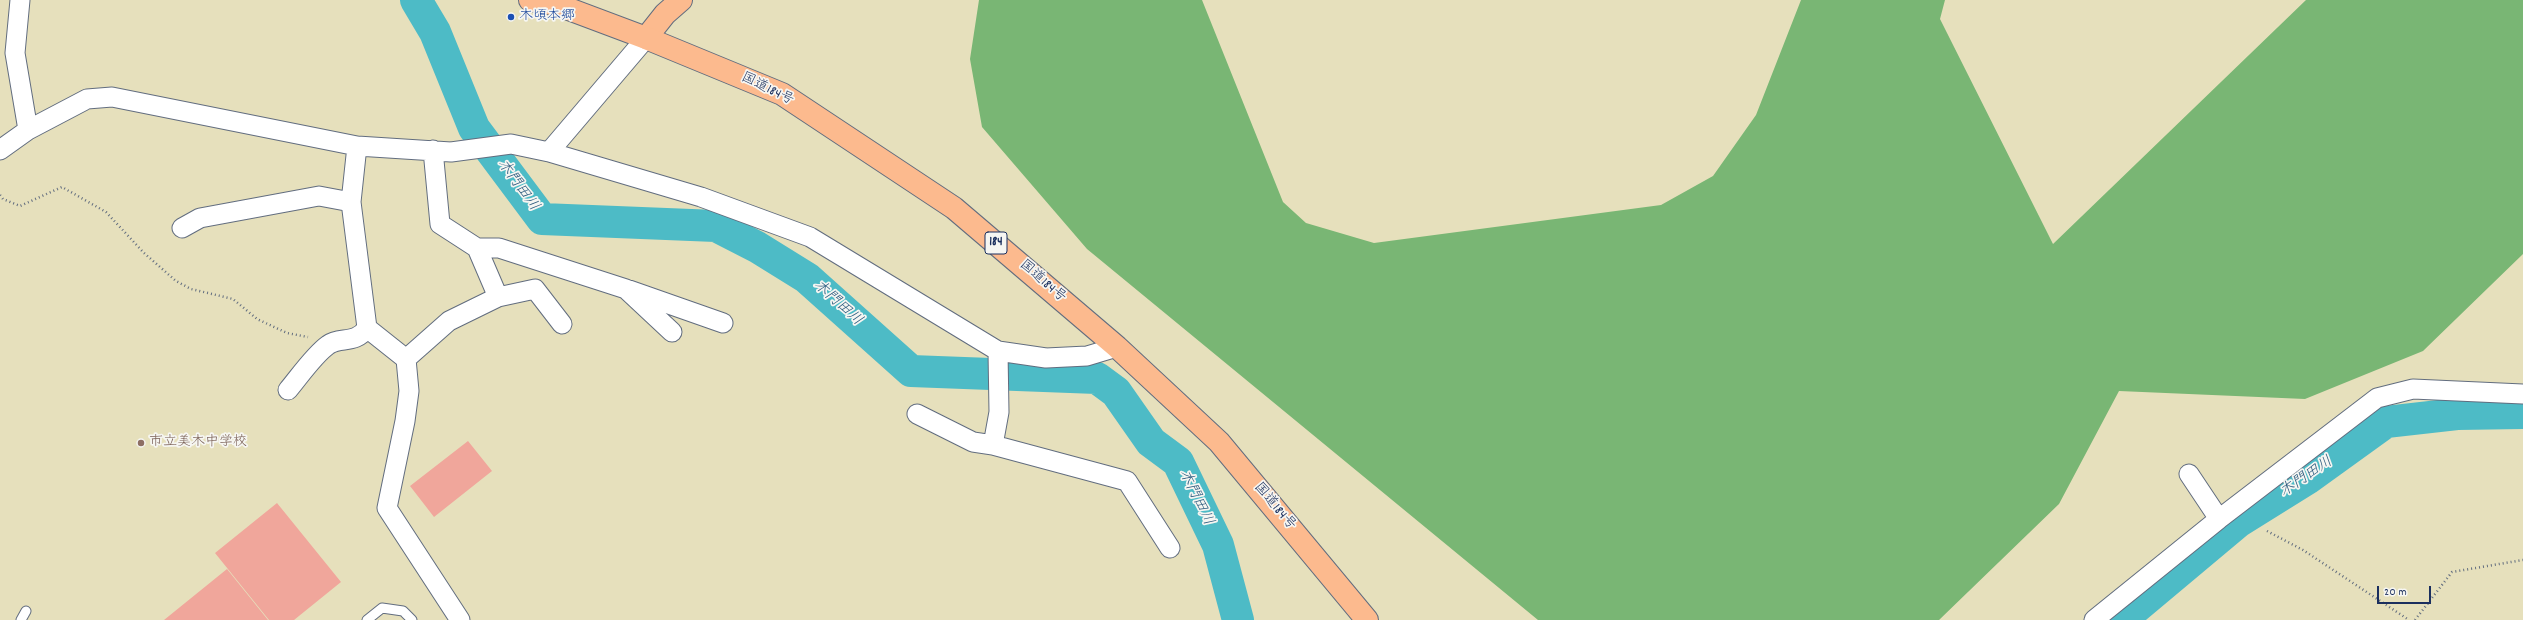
<!DOCTYPE html>
<html>
<head>
<meta charset="utf-8">
<style>
  body { margin:0 }
  #map { position:relative; width:2523px; height:620px; overflow:hidden; background:#e6e0bc; font-family:Dekko,sans-serif }
  canvas { display:block }
  .scale { position:absolute; left:2377px; top:586px; width:54px; height:18px; box-sizing:border-box; border:2px solid #1b2f5e; border-top:0; padding-left:5px; font-size:12px; line-height:14px; white-space:nowrap; color:#1b2f5e; -webkit-text-stroke:3px #f6f6f2; paint-order:stroke }
</style>
</head>
<body>
<div id="map">
<canvas width="2523" height="620"></canvas>
<div class="scale">20 m</div>
</div>
<script>
const ctx = document.querySelector('canvas').getContext('2d');
ctx.lineJoin = 'round';
function fill(path, color) { ctx.fillStyle = color; ctx.fill(path, 'evenodd'); }
function trace(path, color, width, dash) { ctx.strokeStyle = color; ctx.lineWidth = width; ctx.lineCap = dash ? 'butt' : 'round'; ctx.setLineDash(dash || []); ctx.stroke(path); }
function drawText(font, color, halo, rows, align = 'center') {
  ctx.font = font + ' Dekko,"Klee One",sans-serif'; ctx.lineWidth = 3.5; ctx.setLineDash([]); ctx.textBaseline = 'middle'; ctx.strokeStyle = halo; ctx.fillStyle = color; for (const [text, x, y, turn = 0] of rows) {
    ctx.save(); ctx.translate(x, y); ctx.rotate((+turn || 0) * Math.PI / 180); ctx.textAlign = isNaN(turn) ? turn : align; if (halo) ctx.strokeText(text, 0, 0); ctx.fillText(text, 0, 0); ctx.restore();
  }
}
const forest = new Path2D(`
  M979 0H1202L1283 202 1306 223 1374 243 1661 205 1713 176 1756 115 1801 0H1945L1940 19 2053 244 2306 0H2523V254L2423 351 2305 399 2119 391 2059 504 1939 620H1538L1087 249 982 127 970 59Z`);
const river = new Path2D(`
  M416 0 435 32 474 128 542 219 716 226 757 247 807 278 911 371 1097 378 1116 392 1151 442 1178 462 1218 545 1238 620
  M2121 620 2238 522 2307 479 2386 422 2457 414 2523 413`);
const building = new Path2D(`
  M468 441 492 471 434 517 410 486Z
  M277 503 341 582 294 620H269L215 553Z
  M227 569 268 620H164Z`);
const path = new Path2D(`
  M0 195 3 199 20 206 62 187 106 212 144 253 176 281 191 289 233 299 257 319 287 333 308 337
  M2267 531 2303 550 2409 620
  M2415 620 2452 572 2523 560`);
const lane = new Path2D(`
  M21 620 26 611
  M367 620 382 608 403 611 412 620`);
const street = new Path2D(`
  M20 0 15 53 28 130
  M357 146 351 202 367 328 406 359 409 391 405 421 387 508 460 620
  M0 150 28 130 87 99 112 97 357 146 451 152 511 144 549 152 701 197 810 237 998 351 1046 358 1087 356 1117 347
  M433 150 440 224 477 248 498 297
  M549 152 646 38
  M182 228 200 218 319 196 351 202
  M477 248H499L626 289 672 332
  M629 290 723 323
  M406 359 449 321 498 297 535 289 562 324
  M288 390C299 377 314 355 328 345 340 336 355 345 367 328
  M917 414 973 442 993 445 1127 481 1170 548
  M993 445 999 412 998 351
  M2189 474 2219 519
  M2094 620 2219 519 2377 398 2413 389 2523 394`);
const primary = new Path2D(`
  M646 38 665 14 681 0`);
const highway = new Path2D(`
  M530 0 558 5 646 38 782 94 954 208 1117 347 1219 442 1367 620`);
const markers = [
  [511,17,4,"#1a4fb4"],
  [141,443,4,"#8d6e63"]
];
const shields = [
  [996,243,22]
];
const shieldNames = [
  ["184",996,243]
];
const transitNames = [
  ["木頃本郷",519,17]
];
const streetNames = [
  ["国道184号",767,90,26],
  ["国道184号",1042,282,41],
  ["国道184号",1274,507,50]
];
const educationNames = [
  ["市立美木中学校",149,443]
];
const waterNames = [
  ["木門田川",517,186,54],
  ["木門田川",837,304,42],
  ["木門田川",2307,478,-34],
  ["木門田川",1195,498,64]
];
fill(forest, '#79b674');
trace(river, '#4dbbc6', 32);
fill(building, '#f0a69b');
trace(lane, '#626d7f', 11);
trace(street, '#626d7f', 21);
trace(primary, '#626d7f', 24);
trace(highway, '#626d7f', 24);
trace(path, '#626d7f', 2.5, [1, 3]);
trace(lane, '#fff', 9);
trace(street, '#fff', 19);
trace(primary, '#fcba8e', 22);
trace(highway, '#fcba8e', 22);
for (const [x, y, r, color] of markers) { const dot = new Path2D(); dot.arc(x, y, r, 0, 2 * Math.PI); ctx.fillStyle = color; ctx.fill(dot); trace(dot, '#f6f6f2', 1.5); }
for (const [x, y, w] of shields) { const box = new Path2D(); box.roundRect(x - w / 2, y - 11, w, 22, 3); ctx.fillStyle = '#f6f6f2'; ctx.fill(box); trace(box, '#1b2f5e', 1); }
drawText('bold 13px', '#1b2f5e', null, shieldNames);
drawText('14px', '#164399', '#f6f6f2', transitNames, 'left');
drawText('14px', '#1b2f5e', '#f6f6f2', streetNames);
drawText('14px', '#785e54', '#f6f6f2', educationNames, 'left');
drawText('italic 15px', '#2a597d', '#f6f6f2', waterNames);
</script>
</body>
</html>
